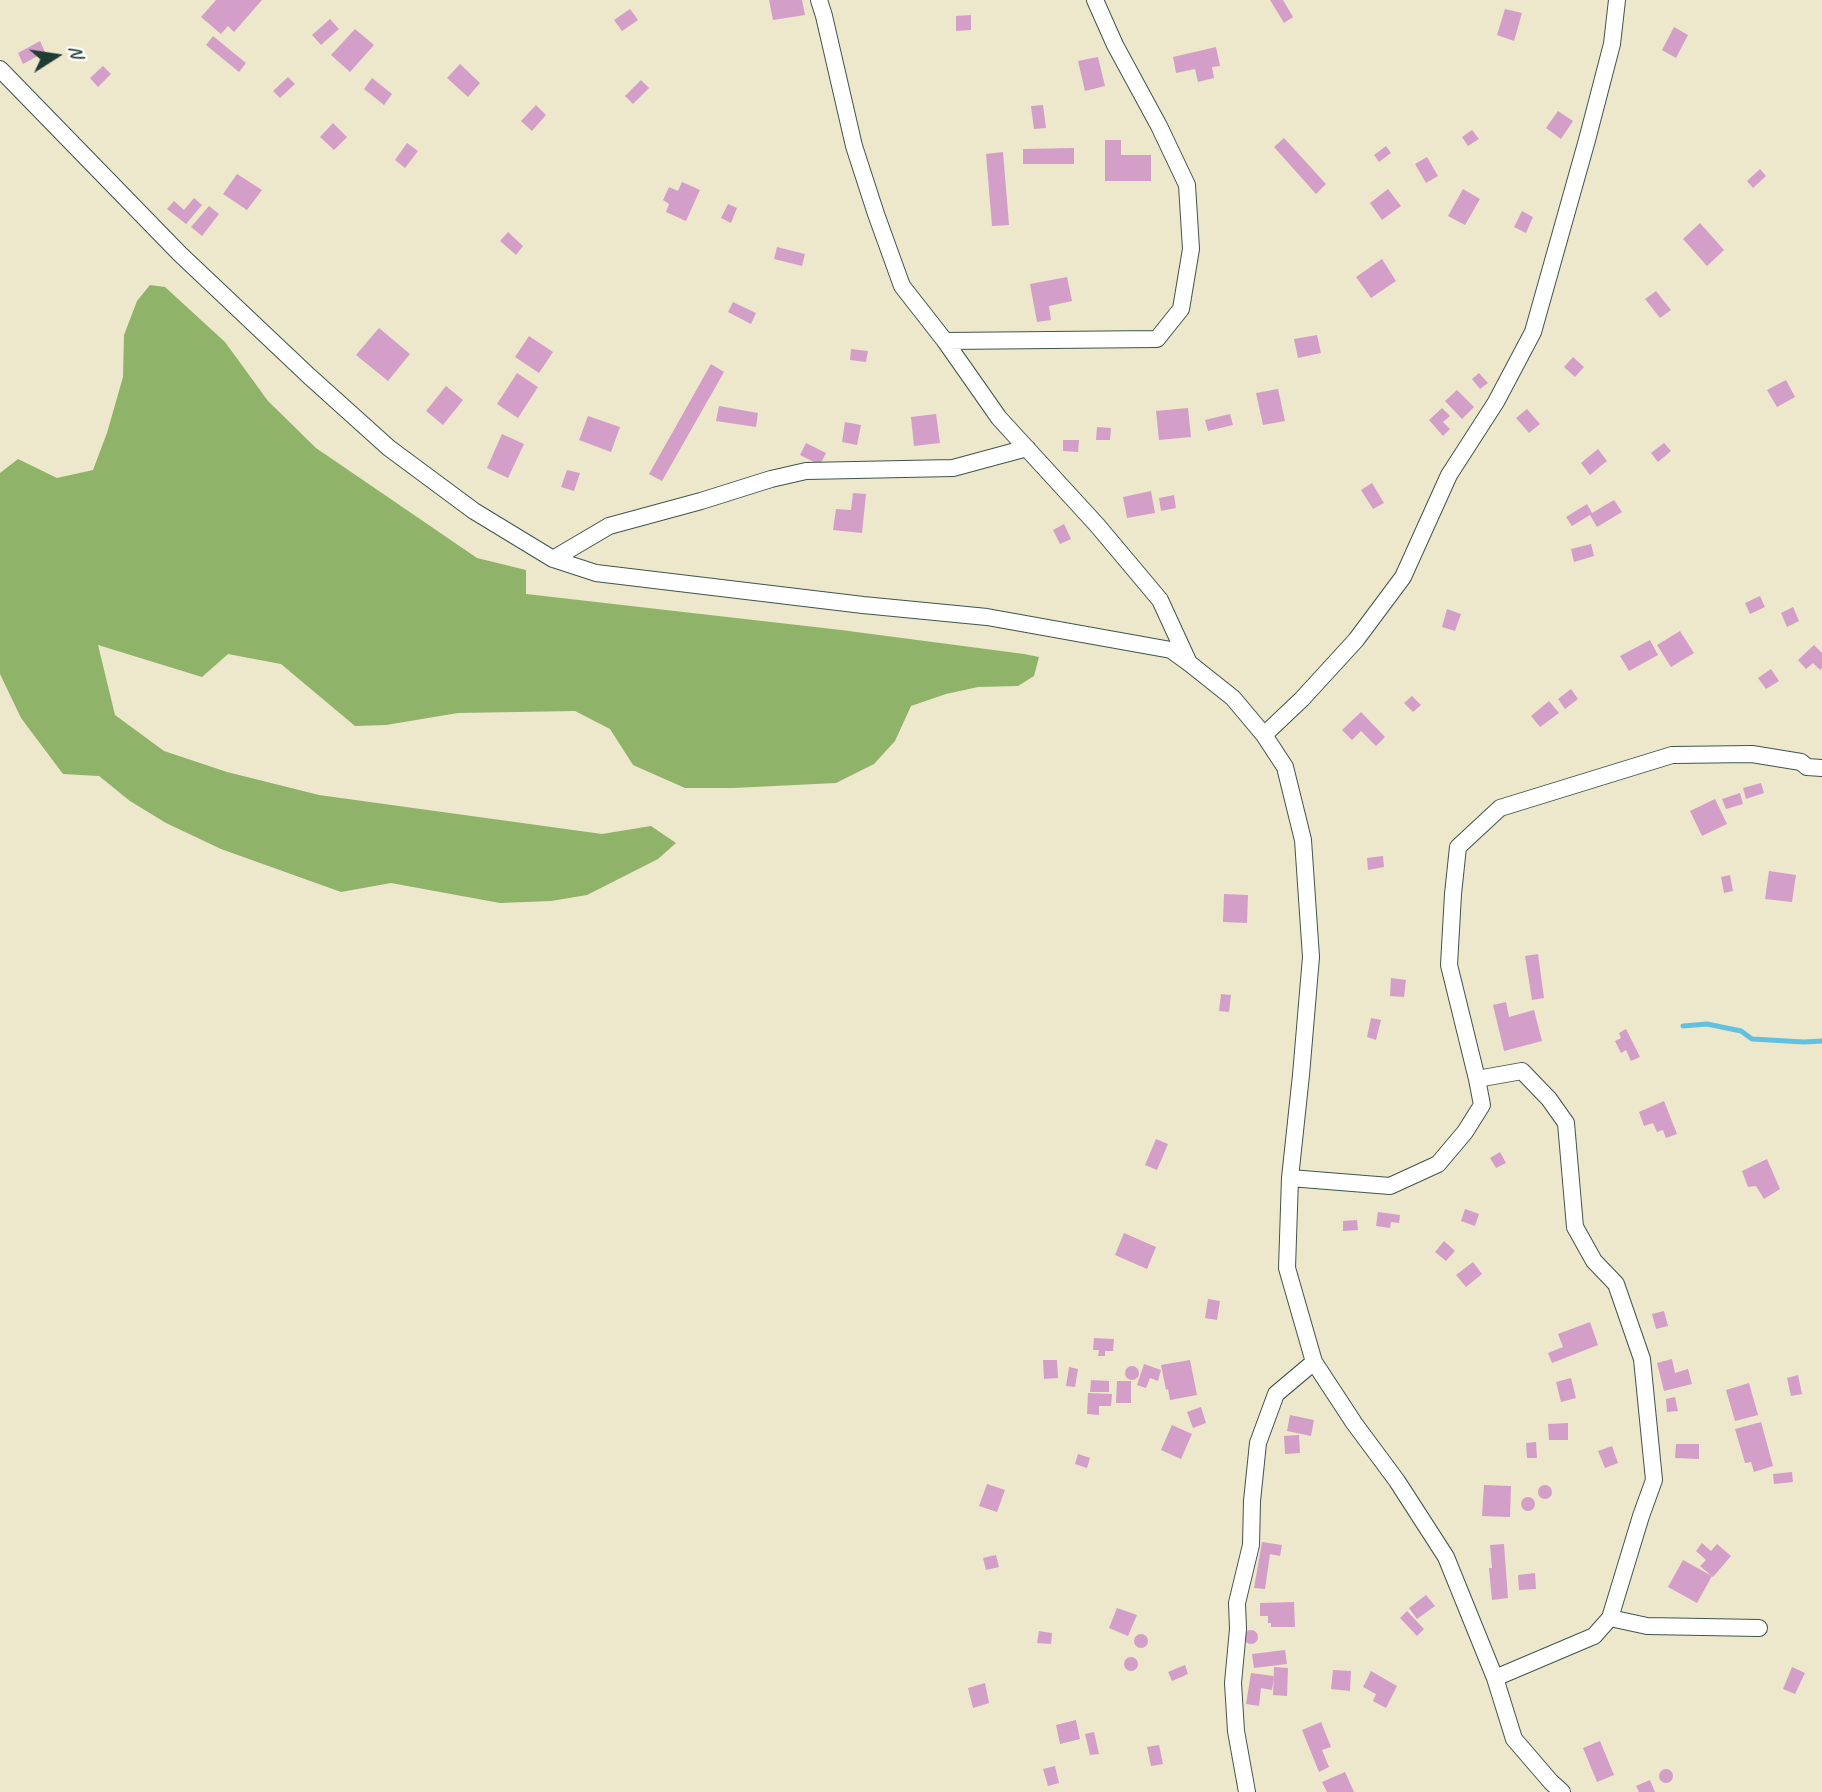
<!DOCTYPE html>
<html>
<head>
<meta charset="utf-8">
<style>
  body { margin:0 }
  #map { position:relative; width:1822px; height:1792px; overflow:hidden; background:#ede7cb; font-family:Caveat,sans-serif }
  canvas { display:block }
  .north { position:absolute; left:21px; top:21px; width:70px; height:70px; -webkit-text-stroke:5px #fdfcf7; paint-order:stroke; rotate:78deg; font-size:19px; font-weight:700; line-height:28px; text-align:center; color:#1f3d34 }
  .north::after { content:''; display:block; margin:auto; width:24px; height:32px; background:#1f3d34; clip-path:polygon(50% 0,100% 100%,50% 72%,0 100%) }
</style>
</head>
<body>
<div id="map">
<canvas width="1822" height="1792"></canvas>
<div class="north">N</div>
</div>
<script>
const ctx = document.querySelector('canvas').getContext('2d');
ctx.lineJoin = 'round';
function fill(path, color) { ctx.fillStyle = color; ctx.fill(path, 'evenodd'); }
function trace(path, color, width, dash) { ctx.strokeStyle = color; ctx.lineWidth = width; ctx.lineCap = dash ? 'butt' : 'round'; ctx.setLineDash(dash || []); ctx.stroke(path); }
const forest = new Path2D(`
  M150 285 165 287 225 342 268 401 316 448 477 558 526 570V594L841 630 1024 654 1039 657 1034 676 1018 686 978 687 946 694 911 706 895 741 874 764 836 783 733 788H685L633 765 610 729 575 711 458 713 386 725 355 726 281 664 228 654 202 677 98 645 115 715 164 751 227 772 319 795 602 834 651 826 676 843 658 859 587 895 551 901 500 903 391 883 341 892 221 849 166 823 130 801 99 776 63 774 21 718 0 674V473L18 459 57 478 93 470 107 433 123 377 124 335 137 301Z`);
const stream = new Path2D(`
  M1683 1026 1707 1024 1741 1031 1752 1039 1804 1042 1822 1041`);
const building = new Path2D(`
  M216 0H262L234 32 228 26 221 34 201 17Z
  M769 0H802L805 15 773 20Z
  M1270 0H1283L1293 17 1284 23Z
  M630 9 638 20 622 31 614 20Z
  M1505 9 1522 13 1514 41 1497 35Z
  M971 15V30L956 31V16Z
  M330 19 339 29 321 45 312 35Z
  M1674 27 1688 35 1676 58 1662 50Z
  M355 29 374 45 350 72 331 55Z
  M213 36 246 63 239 72 206 45Z
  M40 41 45 52 23 64 18 53Z
  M1216 47 1220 66 1212 67 1214 78 1198 82 1195 69 1176 73 1173 57Z
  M1098 57 1105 86 1085 91 1078 61Z
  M460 64 480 83 468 97 447 78Z
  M103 66 111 74 98 87 90 78Z
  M288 77 295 84 280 98 273 91Z
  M372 78 392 94 384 105 364 89Z
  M641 80 649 88 633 104 625 96Z
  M536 105 546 115 532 131 521 121Z
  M1043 105 1046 128 1034 129 1031 106Z
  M1558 111 1573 121 1561 139 1546 128Z
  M333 123 347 137 334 150 320 137Z
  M1472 130 1479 139 1468 146 1462 137Z
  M1284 138 1326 184 1316 194 1274 147Z
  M1105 140H1121V155H1151V181H1105Z
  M407 143 418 151 405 168 395 160Z
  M1386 146 1391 153 1379 162 1374 155Z
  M1074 148V164H1023V149Z
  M1003 152 1009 225 992 226 986 154Z
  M1427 157 1438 176 1426 183 1415 164Z
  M1760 169 1766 176 1753 188 1747 181Z
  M237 174 262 190 247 210 223 194Z
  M682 182 700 190 686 221 666 212 669 204 663 200 669 187 678 191Z
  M1388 189 1401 206 1382 220 1370 203Z
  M1463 189 1480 199 1465 225 1448 216Z
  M194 198 202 205 186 224 167 209 174 201 184 210Z
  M728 204 737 208 731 223 721 218Z
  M209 206 219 214 202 236 191 227Z
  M1522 211 1533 217 1526 233 1514 227Z
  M1700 223 1724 250 1707 266 1683 239Z
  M508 232 523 246 516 255 500 241Z
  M777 247 805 254 802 266 774 259Z
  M1382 259 1396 281 1371 298 1356 277Z
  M1067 277 1072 301 1049 306 1051 320 1037 322 1030 284Z
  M1656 291 1671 310 1660 318 1645 299Z
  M733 302 756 313 751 324 728 312Z
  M379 328 410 354 388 381 356 355Z
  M1317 335 1321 353 1298 358 1294 339Z
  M529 336 553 352 539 373 515 357Z
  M851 349 868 351 866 362 850 360Z
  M1573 357 1584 367 1575 377 1564 367Z
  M711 364 724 372 662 481 649 474Z
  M517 373 538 387 518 418 497 404Z
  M1479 373 1488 383 1480 389 1472 379Z
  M1786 380 1795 397 1777 407 1767 390Z
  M446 386 463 400 443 425 426 411Z
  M1278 389 1285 421 1263 425 1256 393Z
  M1457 390 1474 407 1462 419 1445 401Z
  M719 406 758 413 756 427 716 421Z
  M1188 408 1191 437 1159 440 1156 411Z
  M1442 408 1450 416 1443 422 1450 429 1443 436 1429 420Z
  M1527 409 1540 424 1529 433 1516 418Z
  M936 414 940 443 914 446 911 417Z
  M1230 414 1233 425 1208 431 1205 420Z
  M588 416 620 427 611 452 579 440Z
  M845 422 861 425 857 445 842 442Z
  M1097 427 1111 428 1110 440H1096Z
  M502 434 524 444 508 478 487 468Z
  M1063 440H1079L1078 452 1063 451Z
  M806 443 826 453 820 465 800 455Z
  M1664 443 1671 451 1658 462 1651 453Z
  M1598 449 1607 461 1590 475 1581 463Z
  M567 470 580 473 574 491 561 487Z
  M1372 483 1384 503 1373 509 1361 490Z
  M1151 491 1155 513 1127 518 1123 497Z
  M853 493 866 494 862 533 833 530 836 509 851 510Z
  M1174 495 1176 508 1161 511 1159 498Z
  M1614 500 1622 512 1597 527 1590 515 1572 526 1566 517 1587 504 1592 513Z
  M1064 524 1071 539 1060 544 1053 530Z
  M1591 544 1594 556 1574 562 1571 549Z
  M1760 596 1765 607 1750 614 1745 603Z
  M1793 607 1799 621 1787 627 1781 613Z
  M1447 609 1461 614 1455 631 1442 627Z
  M1680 631 1694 653 1671 667 1657 645Z
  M1650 640 1658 655 1629 671 1620 656Z
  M1814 645 1822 653V668L1820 670 1813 663 1806 669 1798 660Z
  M1771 669 1779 681 1766 689 1758 678Z
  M1571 689 1578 699 1565 709 1558 699Z
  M1412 696 1421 705 1413 712 1404 703Z
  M1549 701 1559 713 1540 727 1531 716Z
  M1361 712 1385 737 1376 746 1361 731 1352 740 1342 730Z
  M1761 783 1764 793 1746 799 1743 788Z
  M1740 793 1743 804 1726 809 1722 799Z
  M1715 799 1727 824 1702 836 1690 811Z
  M1383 856 1384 867 1368 870 1367 858Z
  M1769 871 1796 875 1792 902 1765 899Z
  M1730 875 1733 891 1724 893 1721 877Z
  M1224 894 1248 895 1247 923 1223 922Z
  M1538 954 1544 998 1532 1000 1525 956Z
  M1391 978 1406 980 1404 997 1390 996Z
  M1221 994 1231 995 1229 1012 1219 1011Z
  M1506 1002 1509 1017 1534 1010 1542 1041 1504 1051 1493 1005Z
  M1371 1018 1381 1020 1376 1040 1367 1037Z
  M1626 1029 1640 1057 1631 1061 1626 1050 1621 1053 1615 1041 1621 1038 1619 1033Z
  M1664 1101 1677 1134 1666 1138 1663 1130 1657 1132 1653 1123 1644 1126 1639 1112Z
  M1156 1139 1168 1144 1157 1170 1145 1165Z
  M1500 1152 1506 1163 1496 1168 1490 1158Z
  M1767 1159 1780 1189 1764 1199 1756 1186 1748 1187 1742 1171Z
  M1465 1209 1479 1214 1475 1226 1461 1221Z
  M1378 1212 1400 1215 1399 1223 1391 1222 1390 1228 1376 1226Z
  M1357 1220 1358 1230 1343 1231V1221Z
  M1124 1233 1156 1247 1147 1269 1115 1255Z
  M1444 1241 1455 1251 1446 1261 1435 1252Z
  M1473 1262 1482 1274 1466 1287 1456 1275Z
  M1208 1299 1220 1301 1217 1320 1205 1318Z
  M1664 1311 1668 1326 1656 1329 1652 1314Z
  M1590 1322 1598 1345 1552 1363 1548 1353 1563 1347 1558 1334Z
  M1094 1338 1114 1339 1113 1351H1105V1356H1098L1099 1350H1093Z
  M1672 1359 1675 1373 1688 1369 1692 1384 1664 1391 1657 1363Z
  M1043 1360H1057L1058 1378 1044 1379Z
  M1190 1360 1197 1395 1170 1400 1168 1389 1166 1390 1161 1365Z
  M1144 1364 1161 1370 1158 1381 1150 1378 1146 1388 1137 1385Z
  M1125 1373a7 7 0 1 1 14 0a7 7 0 1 1-14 0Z
  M1069 1367 1078 1369 1075 1387 1066 1386Z
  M1798 1375 1802 1394 1791 1396 1787 1378Z
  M1571 1378 1576 1398 1561 1402 1556 1382Z
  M1091 1380 1109 1381V1392H1090Z
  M1117 1381H1131V1403H1116Z
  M1749 1383 1758 1415 1735 1421 1726 1390Z
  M1088 1393 1112 1394 1111 1406H1099V1415L1087 1414Z
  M1675 1397 1678 1411 1667 1412 1666 1399Z
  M1201 1407 1206 1423 1193 1428 1187 1412Z
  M1290 1415 1314 1420 1311 1436 1287 1431Z
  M1761 1422 1773 1466 1754 1472 1751 1462 1745 1463 1735 1429Z
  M1568 1423V1440H1549L1548 1424Z
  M1172 1425 1192 1434 1181 1459 1161 1450Z
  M1299 1435 1300 1453 1285 1454 1284 1436Z
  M1536 1442 1537 1458H1527L1526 1443Z
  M1676 1444H1699V1459L1675 1458Z
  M1612 1446 1618 1463 1605 1468 1598 1451Z
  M1078 1454 1090 1458 1087 1468 1075 1464Z
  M1792 1472 1793 1482 1774 1484 1773 1474Z
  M987 1484 1005 1490 997 1512 979 1506Z
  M1538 1492a7 7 0 1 1 14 0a7 7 0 1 1-14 0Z
  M1484 1485 1511 1486 1510 1517 1482 1516Z
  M1521 1504a7 7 0 1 1 14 0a7 7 0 1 1-14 0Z
  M1262 1542 1282 1545 1280 1556 1270 1554 1265 1589 1254 1588Z
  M1702 1543 1711 1551 1717 1544 1731 1556 1713 1577 1700 1566 1706 1560 1696 1551Z
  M1504 1544 1508 1598 1492 1600 1489 1568H1492L1490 1545Z
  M996 1555 999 1567 986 1570 983 1558Z
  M1683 1560 1712 1576 1697 1603 1668 1587Z
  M1535 1573 1536 1589 1519 1590 1518 1575Z
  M1426 1595 1435 1606 1417 1619 1409 1608Z
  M1294 1602 1295 1627H1271V1623H1268V1616H1260V1603Z
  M1117 1608 1137 1615 1128 1636 1109 1628Z
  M1407 1611 1424 1629 1417 1636 1400 1618Z
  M1244 1637a7 7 0 1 1 14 0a7 7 0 1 1-14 0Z
  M1039 1631 1052 1633 1051 1644 1037 1643Z
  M1134 1641a7 7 0 1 1 14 0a7 7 0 1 1-14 0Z
  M1285 1650 1287 1664 1254 1668 1252 1654Z
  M1124 1664a7 7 0 1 1 14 0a7 7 0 1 1-14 0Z
  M1185 1665 1188 1674 1172 1681 1168 1672Z
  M1274 1667 1288 1668 1287 1696 1273 1695Z
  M1792 1667 1805 1673 1795 1694 1783 1689Z
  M1333 1670 1351 1671 1350 1691 1331 1689Z
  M1371 1671 1397 1686 1386 1708 1373 1701 1376 1694 1363 1687Z
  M1251 1673 1274 1676 1272 1690 1261 1688 1259 1706 1246 1704Z
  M985 1683 989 1703 973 1708 968 1688Z
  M1076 1720 1080 1739 1060 1744 1056 1725Z
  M1321 1722 1331 1747 1322 1750 1329 1767 1319 1772 1302 1730Z
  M1094 1732 1099 1754 1090 1755 1085 1734Z
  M1600 1741 1614 1775 1597 1782 1583 1748Z
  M1159 1745 1163 1764 1151 1766 1147 1747Z
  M1055 1766 1059 1783 1048 1786 1043 1769Z
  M1659 1776a7 7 0 1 1 14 0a7 7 0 1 1-14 0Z
  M1345 1772 1354 1792H1327L1322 1782Z
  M1650 1780 1655 1792H1639L1636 1786Z`);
const minor = new Path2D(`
  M819 0 824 16 854 146 876 214 902 286 945 341 999 418 1097 525 1160 600 1189 663
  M0 69 180 254 309 376 389 448 474 511 553 559 596 573 863 605 987 617 1171 650 1189 663 1233 698 1264 735 1285 767 1303 840 1311 957 1301 1075 1290 1178 1287 1268 1314 1362 1354 1423 1397 1481 1446 1557 1495 1678 1514 1739 1551 1782 1562 1792
  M945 341 1157 339 1181 309 1191 249 1187 185 1159 126 1115 45 1095 0
  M553 559 609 526 701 501 771 479 806 471 953 468 1027 448
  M1264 735 1302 699 1356 640 1403 577 1449 475 1496 402 1533 332 1587 140 1612 44 1617 0
  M1477 1079 1522 1071 1549 1099 1566 1123 1575 1227 1594 1261 1616 1284 1642 1359 1654 1480 1641 1516 1610 1618 1594 1636 1495 1678
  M1290 1178 1390 1186 1438 1164 1465 1132 1482 1105 1477 1079 1449 965 1453 894 1458 847 1500 808 1672 755 1752 754 1801 762 1807 767 1822 768
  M1610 1618 1647 1626 1759 1628
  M1247 1792 1236 1731 1233 1683 1238 1629 1237 1603 1251 1545 1252 1501 1258 1443 1276 1394 1314 1362`);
fill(forest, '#8fb368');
trace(stream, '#62c0e1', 5);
fill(building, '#d39fc9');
trace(minor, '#3e564b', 18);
trace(minor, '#fff', 16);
</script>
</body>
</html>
